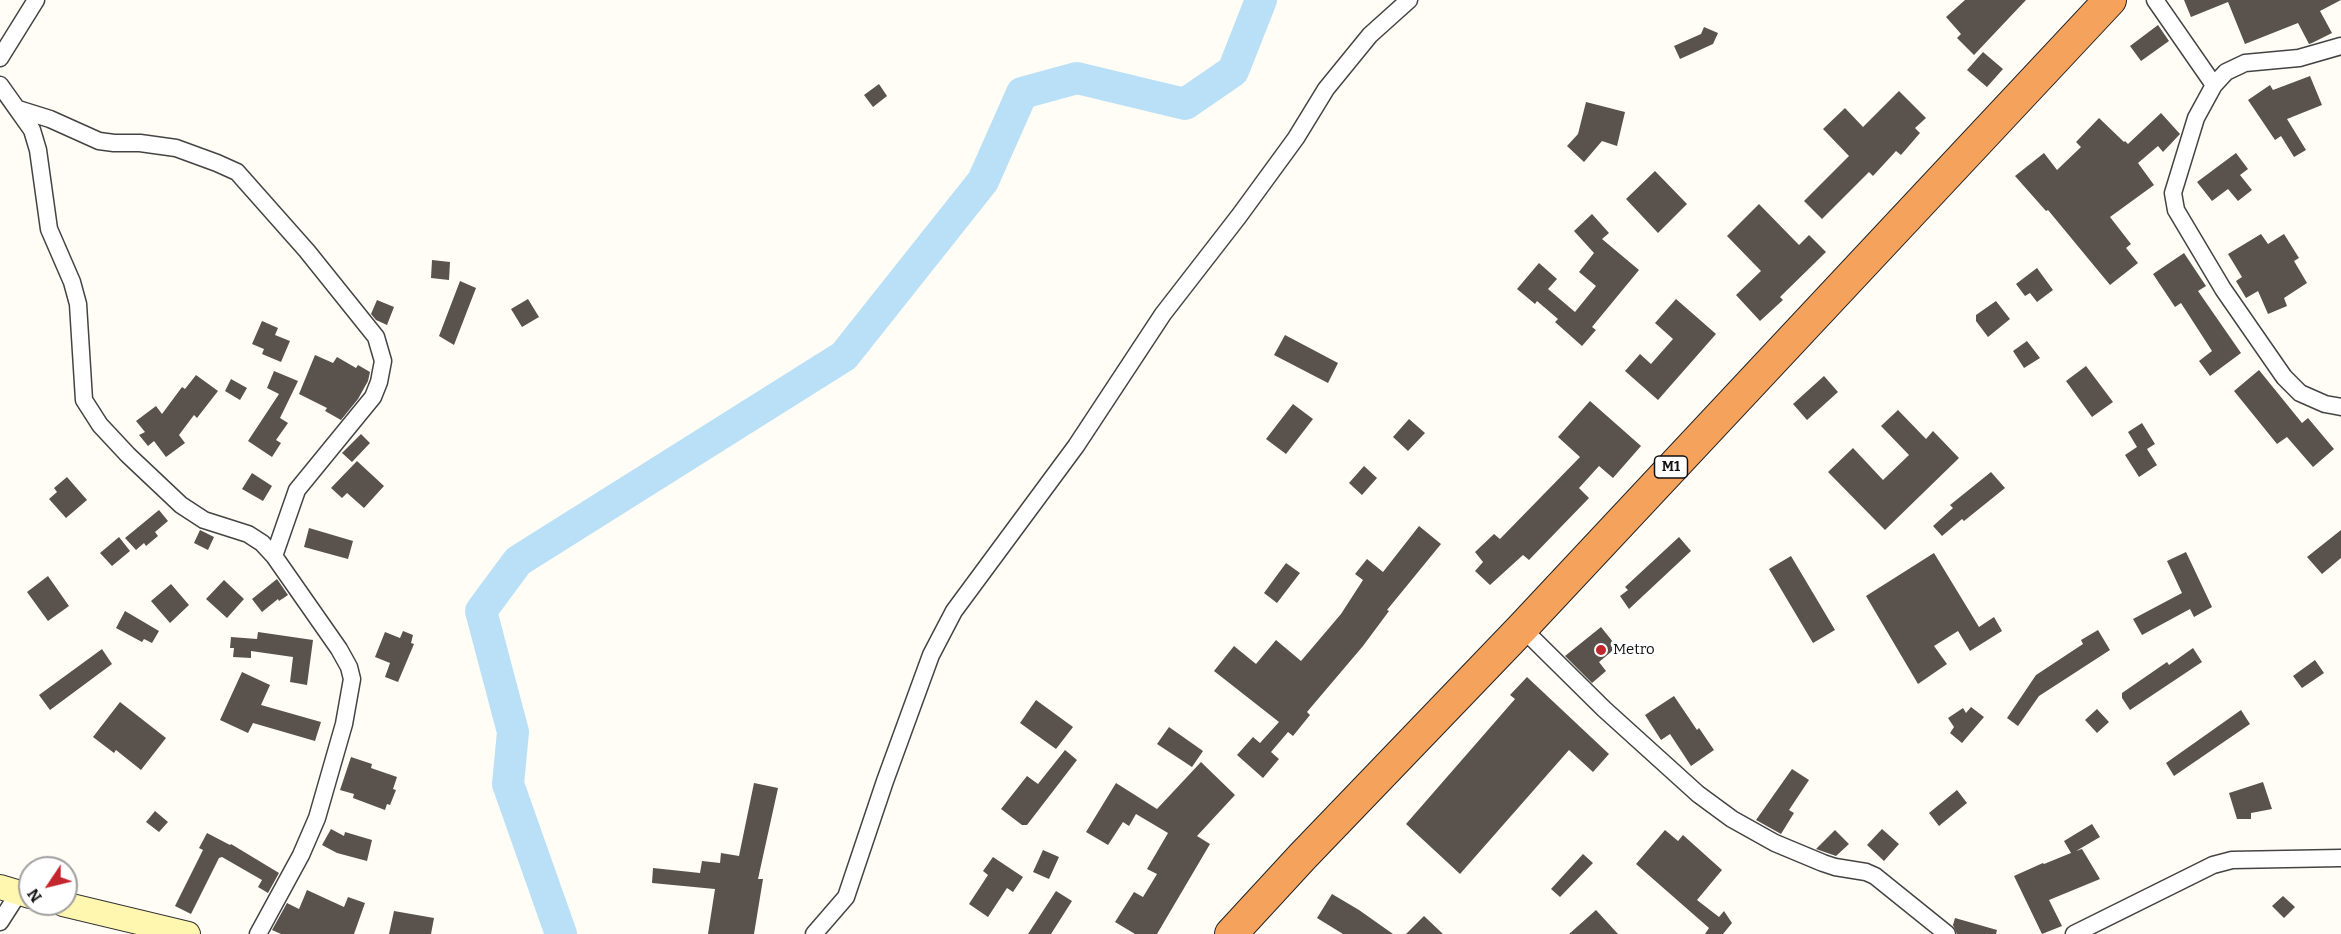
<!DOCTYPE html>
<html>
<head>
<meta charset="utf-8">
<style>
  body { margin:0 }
  #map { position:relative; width:2341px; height:934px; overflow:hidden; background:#fffdf5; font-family:Bitter,serif }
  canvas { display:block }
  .north { position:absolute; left:18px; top:856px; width:60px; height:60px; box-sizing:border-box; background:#fff; border:2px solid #a0a0a0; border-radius:50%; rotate:235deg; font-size:16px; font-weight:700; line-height:24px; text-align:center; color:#111 }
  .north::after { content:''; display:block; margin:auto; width:21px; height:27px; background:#c4262e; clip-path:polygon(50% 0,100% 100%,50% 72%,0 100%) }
</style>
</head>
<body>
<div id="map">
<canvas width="2341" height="934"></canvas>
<div class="north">N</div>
</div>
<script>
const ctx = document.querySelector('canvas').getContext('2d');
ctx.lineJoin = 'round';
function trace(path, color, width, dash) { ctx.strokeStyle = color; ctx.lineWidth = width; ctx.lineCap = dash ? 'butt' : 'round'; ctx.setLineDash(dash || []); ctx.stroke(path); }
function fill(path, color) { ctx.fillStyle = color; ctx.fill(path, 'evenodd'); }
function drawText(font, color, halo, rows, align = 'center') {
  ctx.font = font + ' Bitter,serif'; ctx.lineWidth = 6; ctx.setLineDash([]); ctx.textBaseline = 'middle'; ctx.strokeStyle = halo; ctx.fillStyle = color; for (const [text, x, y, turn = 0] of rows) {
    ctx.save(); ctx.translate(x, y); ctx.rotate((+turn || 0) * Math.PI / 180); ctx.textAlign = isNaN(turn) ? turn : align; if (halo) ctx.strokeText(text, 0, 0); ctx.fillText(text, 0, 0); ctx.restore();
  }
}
const river = new Path2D(`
  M561 934 508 784 513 732 481 611 518 561 844 356 983 181 1022 93 1077 78 1185 104 1233 71 1261 0`);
const building = new Path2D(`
  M1965 0H2026L1974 55 1957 38 1961 34 1946 17Z
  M2184 0H2341L2320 11 2332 33 2312 43 2309 44 2298 23 2245 44 2228 2 2191 17Z
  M2158 25 2169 41 2141 61 2130 46Z
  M1704 27 1718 33 1713 44 1680 59 1674 46 1701 34Z
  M1983 52 2003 69 1987 87 1967 70Z
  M2310 76 2322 105 2287 119 2306 150 2294 157 2281 136 2275 140 2248 100 2270 85 2273 90Z
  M879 84 887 96 873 107 864 95Z
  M1899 91 1926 118 1915 128 1920 133 1901 155 1896 151 1873 176 1869 172 1822 219 1804 201 1849 156 1823 129 1845 108 1863 127Z
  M1586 102 1625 112 1617 146 1602 141 1584 162 1567 146 1578 134Z
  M2161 113 2180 134 2163 152 2158 146 2138 163 2154 185 2110 217 2131 244 2126 248 2138 263 2110 285 2048 210 2046 211 2015 176 2044 153 2057 170 2081 147 2076 142 2099 118 2124 142 2125 141 2128 144Z
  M2236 153 2248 169 2240 175 2252 190 2238 201 2228 189 2212 201 2197 182Z
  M1655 171 1687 204 1658 233 1626 199Z
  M1759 204 1799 245 1809 235 1826 252 1780 297 1783 300 1760 321 1736 295 1761 271 1727 236Z
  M1592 214 1609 233 1602 239 1639 270 1592 327 1596 330 1582 346 1555 322 1558 319 1537 301 1535 304 1517 289 1539 263 1557 279 1548 289 1575 312 1596 286 1579 272 1594 253 1574 231Z
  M2261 234 2268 244 2284 234 2299 258 2294 261 2307 283 2284 298 2287 306 2268 314 2258 291 2246 298 2236 281 2242 277 2228 254Z
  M2184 253 2206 286 2198 291 2241 353 2210 376 2199 361 2212 351 2181 303 2175 307 2153 274Z
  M432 260 450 262 449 280 431 278Z
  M2037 268 2053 290 2037 302 2030 293 2025 296 2016 284Z
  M460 281 476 288 454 345 439 336Z
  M528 299 539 317 522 327 511 309Z
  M1676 299 1716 334 1658 400 1625 371 1640 354 1651 364 1673 339 1655 323Z
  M377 300 394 307 387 325 376 320 371 314Z
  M1996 301 2010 319 1988 337 1976 321V315Z
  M262 321 278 328 275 335 290 341 281 362 262 354 264 349 252 344Z
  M1285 335 1338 363 1328 383 1274 355Z
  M2027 341 2040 358 2024 368 2013 351Z
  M315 355 333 363 337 357 356 368 358 365 370 372 368 381 358 399 341 420 325 411 327 408 299 394Z
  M2086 366 2113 402 2092 417 2066 381Z
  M2259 370 2302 423 2308 418 2334 449 2313 467 2287 437 2277 444 2234 391Z
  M274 371 298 381 280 418 288 423 276 440 281 443 272 457 248 441 279 394 267 388Z
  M196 375 218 391 197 418 194 415 179 435 185 443 166 457 154 441 148 446 139 435 145 432 136 421 156 406 162 414 182 387 185 389Z
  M1824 376 1838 392 1807 420 1793 404Z
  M231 379 247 388 240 400 225 391Z
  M1590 401 1641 446 1613 478 1599 466 1579 488 1589 498 1529 560 1523 555 1490 585 1475 571 1483 562 1475 552 1494 534 1500 539 1580 457 1558 437Z
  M1293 404 1313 419 1286 454 1266 439Z
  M1898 410 1926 439 1933 431 1959 458 1885 530 1828 472 1853 448 1883 480 1909 455 1881 426Z
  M1409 419 1425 433 1408 451 1393 437Z
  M2142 423 2155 444 2147 449 2157 465 2139 477 2125 455 2137 447 2128 432Z
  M361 434 370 443 352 462 342 453Z
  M357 461 384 486 364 508 347 493 342 498 331 488Z
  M1364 466 1377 478 1362 495 1349 483Z
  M1991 472 2005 488 1964 521 1962 519 1942 536 1933 526 1953 508 1950 505Z
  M252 473 272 486 263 501 242 489Z
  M67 477 87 500 66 518 49 499 57 492 54 488Z
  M159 510 168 521 155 532 158 536 146 546 144 543 136 550 125 538Z
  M1419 526 1441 544 1387 610 1389 611 1363 646 1307 712 1310 715 1293 736 1288 732 1271 752 1279 759 1263 778 1237 755 1253 737 1260 743 1279 722 1214 671 1234 646 1256 664 1276 640 1301 661 1341 614 1363 580 1355 574 1367 559 1383 572Z
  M309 528 353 541 348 559 304 547Z
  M200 530 214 537 208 550 194 543Z
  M2341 530V558L2322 574 2307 557Z
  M119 537 130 551 112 566 100 553Z
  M1679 537 1691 551 1629 609 1620 596 1628 590 1625 587Z
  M2186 552 2212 607 2194 617 2190 609 2142 635 2133 619 2182 593 2167 561Z
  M1934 553 1979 627 1994 617 2002 631 1970 651 1958 631 1934 646 1947 664 1918 684 1866 596Z
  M1791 556 1835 630 1813 643 1769 569Z
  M1286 563 1300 573 1277 603 1264 593Z
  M48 576 69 606 48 621 27 592Z
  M277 579 288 595 279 601 278 599 262 612 252 599Z
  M224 580 244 599 227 618 206 599Z
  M171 584 189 605 170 623 151 601Z
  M125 611 159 631 152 643 144 639 142 642 116 628Z
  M1601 627 1617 647 1599 662 1606 671 1592 683 1565 656Z
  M2098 630 2110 650 2039 696 2018 726 2007 718 2036 675 2083 644 2081 640Z
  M403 631 413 635 411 643 414 644 398 682 385 677 390 663 375 657 385 632 400 638Z
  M258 632 313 640 307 685 290 682 293 657 251 651V658L233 657 234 648H230L231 637 257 639Z
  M2193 648 2202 662 2130 710 2122 698V693L2167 662 2169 665Z
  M102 649 112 664 50 710 39 695Z
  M2315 660 2324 673 2302 688 2293 676Z
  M242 672 270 685 261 705 321 722 315 741 253 723 248 733 220 720Z
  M1527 677 1609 754 1593 772 1569 750 1460 874 1406 824 1515 699 1510 695Z
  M1674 696 1697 730 1699 728 1714 750 1691 766 1670 734 1661 740 1645 715Z
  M1036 700 1073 727 1056 749 1020 723Z
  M120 702 166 738 141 770 116 750 114 753 93 737Z
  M1971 707 1984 717 1962 743 1950 733 1954 727 1948 718 1963 708 1966 713Z
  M2097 709 2109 722 2097 733 2085 720Z
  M2241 710 2250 724 2174 776 2166 763Z
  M1169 727 1203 751 1192 767 1157 744Z
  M1065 750 1077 760 1027 825H1022L1001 809 1027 776 1038 784Z
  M351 757 372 764 371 768 397 777 393 789 396 790 390 805 387 804 385 810 353 798 354 794 340 790Z
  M1201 762 1235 795 1197 836 1210 844 1157 934H1135L1115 922 1134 892 1143 897 1157 874 1147 869 1168 833 1136 814 1129 826 1123 822 1108 845 1086 832 1116 783 1157 809Z
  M1792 769 1809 780 1789 810 1794 813 1781 834 1756 820Z
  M2263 782 2272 809 2251 813V819H2237L2229 793Z
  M754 783 778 788 758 879H763L754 934H708L715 889 652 883 653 868 700 873 702 861 720 863 721 853 739 856Z
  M1957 790 1967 803 1939 826 1929 813Z
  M155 811 168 822 159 832 146 822Z
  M2092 824 2100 837 2076 851 2082 849 2100 879 2049 900 2062 926 2042 934 2014 876 2043 863 2044 864 2071 853 2064 841Z
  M331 829 344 836 345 832 372 840 367 861 337 853 322 845Z
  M1882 829 1899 844 1884 861 1867 845Z
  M1665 830 1678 841 1683 835 1722 870 1697 900 1719 917 1724 911 1732 923 1723 934H1705L1709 928 1636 864Z
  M1835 830 1849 844 1836 856 1816 849Z
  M207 833 230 845 231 844 279 873 268 893 258 887 262 880 222 857 219 858 191 914 175 906 203 850 199 848Z
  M1043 850 1059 857 1049 879 1033 872Z
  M1583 854 1593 863 1560 897 1551 889Z
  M993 857 1023 877 1013 892 1007 888 988 917 969 904 988 875 983 871Z
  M307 890 344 907 348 897 365 903 354 934H281L272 930 287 903 299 909Z
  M1056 891 1072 901 1051 934H1028Z
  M1332 894 1359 910 1393 934H1343L1317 918Z
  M2283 896 2295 907 2284 918 2272 906Z
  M1596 910 1618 934H1569Z
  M394 911 434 918 431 934H389Z
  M1424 916 1443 934H1406Z
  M1955 918 1997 930 1996 934H1957L1953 925Z`);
const street = new Path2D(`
  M2155 0 2214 85
  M2341 46 2299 58 2245 63 2226 72 2214 85 2196 118 2173 193 2176 210 2223 289 2284 377 2300 393 2325 404 2341 407
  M0 58 36 0
  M0 85 32 130 38 150 49 229 72 282 78 304 84 400 100 425 128 455 181 505 204 520 248 534 262 543 274 556 339 649 349 667 352 679 344 724 317 818 301 855 258 934
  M18 109 50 119 99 141 114 143H140L176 148 217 163 237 172 307 251 376 337 383 361 379 382 373 397 297 490 274 556
  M1522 628 1604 709 1698 794 1732 819 1775 843 1823 863 1835 867 1866 872 1875 876 1947 934
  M0 922 18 894
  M814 934 846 897 885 781 931 655 954 611 1076 446 1163 314 1239 216 1296 138 1326 89 1370 35 1409 0
  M2074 934 2213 865 2232 860 2341 858`);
const secondary = new Path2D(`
  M0 887 30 896
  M63 904 188 934`);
const highway = new Path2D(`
  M1231 934 1302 857 1522 628 2110 0`);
const markers = [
  [1601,650,6,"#c4262e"]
];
const shields = [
  [1671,467,33]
];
const shieldNames = [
  ["M1",1671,467]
];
const poiNames = [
  ["Metro",1613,650]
];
trace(river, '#b9e0f7', 32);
fill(building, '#5a524d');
trace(street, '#444', 19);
trace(secondary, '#333', 26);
trace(highway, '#222', 34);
trace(street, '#fff', 16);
trace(secondary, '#fff6b0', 24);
trace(highway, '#f5a25d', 32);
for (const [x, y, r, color] of markers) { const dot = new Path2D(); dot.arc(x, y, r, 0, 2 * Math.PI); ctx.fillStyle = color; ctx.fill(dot); trace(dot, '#fff', 2); }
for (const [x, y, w] of shields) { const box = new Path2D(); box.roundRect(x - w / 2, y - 11, w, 22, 4.5); ctx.fillStyle = '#fff'; ctx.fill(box); trace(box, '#111', 1.5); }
drawText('bold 14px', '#111', null, shieldNames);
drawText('15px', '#111', '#fff', poiNames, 'left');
</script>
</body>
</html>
